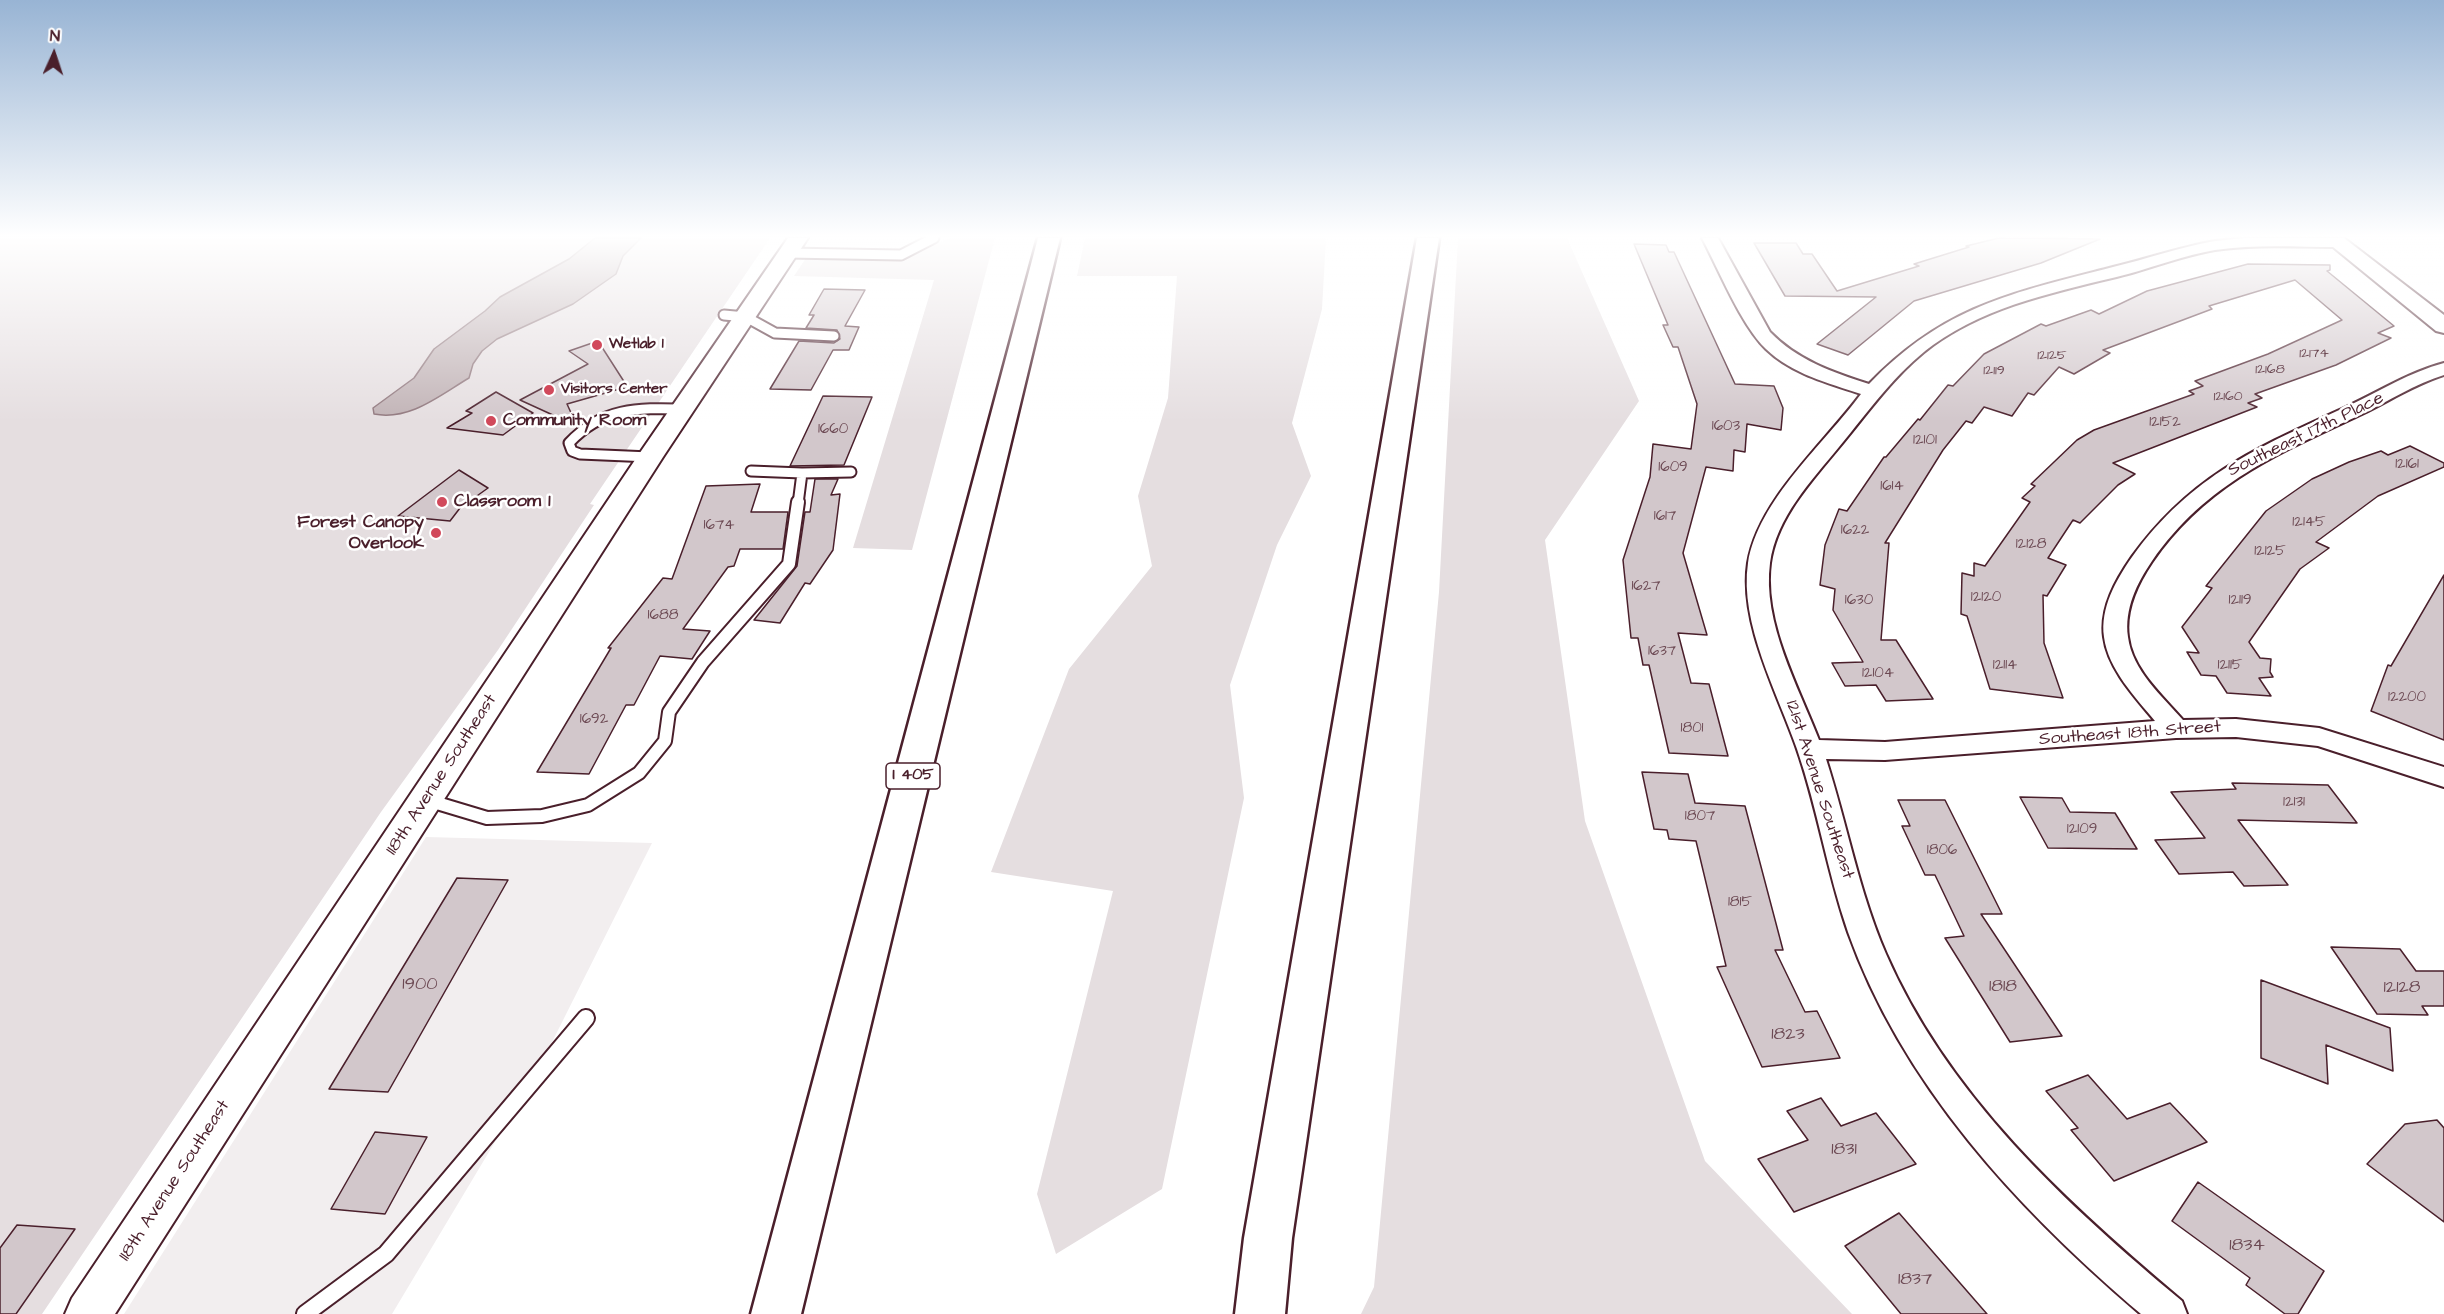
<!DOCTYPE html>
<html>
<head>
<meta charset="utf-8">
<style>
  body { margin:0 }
  #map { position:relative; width:2444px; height:1314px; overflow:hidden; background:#fff; font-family:"Architects Daughter",sans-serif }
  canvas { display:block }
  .north { position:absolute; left:24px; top:24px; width:60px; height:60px; -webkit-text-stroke:4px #fff; paint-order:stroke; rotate:3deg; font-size:16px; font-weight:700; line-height:24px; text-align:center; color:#4a1f2b }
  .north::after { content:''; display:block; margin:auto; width:21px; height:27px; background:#4a1f2b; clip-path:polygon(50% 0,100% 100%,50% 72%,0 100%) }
</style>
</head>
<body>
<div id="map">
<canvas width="2444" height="1314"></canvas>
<div class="north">N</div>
</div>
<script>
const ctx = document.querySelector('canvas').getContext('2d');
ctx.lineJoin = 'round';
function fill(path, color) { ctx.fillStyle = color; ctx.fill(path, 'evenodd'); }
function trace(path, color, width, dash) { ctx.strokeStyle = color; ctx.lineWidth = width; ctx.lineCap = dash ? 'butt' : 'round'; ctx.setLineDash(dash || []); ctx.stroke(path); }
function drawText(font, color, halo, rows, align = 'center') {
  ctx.font = font + ' "Architects Daughter",sans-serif'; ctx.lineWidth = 5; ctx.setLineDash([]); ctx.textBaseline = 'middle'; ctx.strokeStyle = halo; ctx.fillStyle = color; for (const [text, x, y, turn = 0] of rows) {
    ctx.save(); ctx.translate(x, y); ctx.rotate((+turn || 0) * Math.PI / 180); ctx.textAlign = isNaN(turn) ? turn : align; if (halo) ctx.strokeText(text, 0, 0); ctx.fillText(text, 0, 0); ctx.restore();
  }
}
const built = new Path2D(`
  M426 837 652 843 538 1070 392 1314H124Z`);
const green = new Path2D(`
  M0 238H770L590 504 594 505 498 650 381 812 42 1314H0Z
  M949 238H995L912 550 853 548 934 280 794 276 806 258 907 259Z
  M1085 238H1326L1322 309 1292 423 1311 476 1277 545 1230 685 1244 798 1162 1189 1056 1254 1037 1194 1113 891 991 872 1069 669 1152 566 1138 496 1168 398 1177 276H1077Z
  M1458 238H1567L1639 401 1545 540 1585 821 1705 1161 1852 1314H1361L1374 1287 1439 592Z`);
const water = new Path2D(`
  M595 238H641L623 256 616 274 573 304 497 339 482 351 473 364 469 378C440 395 410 421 374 414L373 408 414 378 434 349 485 311 500 297 569 259Z`);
const building = new Path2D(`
  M1999 238 2100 239 2041 263 1914 301 1848 355 1817 344 1876 297 1785 296 1754 243H1796L1803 254H1812L1837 291 1919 266 1914 264 1969 247 1966 246Z
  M1634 244 1666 245 1669 252H1674L1735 384 1774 386 1783 408 1781 430 1747 424 1745 452 1734 450 1733 471 1706 467 1683 553 1707 635 1678 633 1691 683 1709 684 1728 756 1669 753 1649 665H1643L1638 638H1631L1623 560 1650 477 1653 444 1691 449 1697 404 1678 347H1673L1663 325H1668Z
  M2248 264 2330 265V270L2327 271 2394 326 2378 333 2391 338 2336 365 2255 394 2262 398 2248 403 2257 407 2113 463 2135 474 2118 485 2080 523 2073 520 2048 558 2066 565 2047 596 2043 595 2044 643 2063 698 1990 689 1967 616 1961 614 1962 573 1974 576V563L1985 566 2030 502 2022 498 2035 486 2031 484 2077 440 2094 430 2194 394 2189 391 2203 386 2195 381 2268 354 2342 320 2295 280 2209 306 2212 309 2103 350 2110 353 2074 374 2059 367 2034 395 2028 393 2012 416 1984 407 1972 423 1966 421 1943 450 1885 543H1889L1881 640H1896L1933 699 1886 701 1876 685 1845 686 1832 663 1863 662 1833 610 1835 589 1820 585 1825 545 1839 509 1847 511 1884 457H1886L1918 419 1920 420 1948 385 1953 386 1984 354 2041 324 2046 326 2091 310 2099 314 2147 291Z
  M824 289 865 290 845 326 859 327 849 350H833L811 390 770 389 799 341 834 343 840 339 837 330 806 328 814 315H809Z
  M598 341 632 394 623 388 567 404 577 426 520 400 588 364 569 351Z
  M496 392 533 413 503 435 447 428 472 413 466 411Z
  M823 396 872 397 844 465 790 466Z
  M2410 446 2444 463V467L2378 496 2316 542 2329 548 2300 569 2249 642 2260 658 2271 659 2270 672 2273 677 2259 678 2271 696 2227 693 2216 676 2201 675 2187 652 2199 653 2182 627 2212 588 2206 586 2266 511 2312 479 2349 462 2381 451 2388 455Z
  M459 470 488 488 460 508 450 521 398 516Z
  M815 479H838L831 495 840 494 833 550 810 584 805 583 780 623 754 620 797 566 805 512H810Z
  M760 484 751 512H788L783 549H740L734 566 728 567 683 629 710 631 692 659 660 656 634 705H626L589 774 537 772 611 648H608L663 578 672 579 706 486Z
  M2444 575V740L2371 711 2388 665 2391 666Z
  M1642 772 1688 774 1695 803 1745 806 1783 950H1775L1805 1012 1817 1011 1840 1058 1762 1067 1717 967 1726 966 1696 841 1669 839 1667 830 1654 829Z
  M2232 783 2328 785 2357 823 2238 820 2288 885 2244 886 2233 872 2179 874 2155 840 2205 838 2171 792 2236 789Z
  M2020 797 2062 798 2070 812 2115 813 2137 849 2048 848Z
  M1898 800H1945L2002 914H1981L2062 1036 2010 1042 1945 938 1964 936 1935 875H1925L1902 826H1910Z
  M457 878 508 880 388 1092 329 1089Z
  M2331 947 2400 949 2416 971H2444V1006H2422L2428 1015 2377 1014Z
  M2261 980 2390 1028 2393 1071 2326 1045 2328 1084 2261 1058Z
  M2088 1075 2127 1119 2170 1103 2207 1142 2114 1181 2071 1130 2078 1128 2046 1091Z
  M1821 1098 1841 1126 1876 1113 1916 1164 1794 1212 1758 1159 1808 1140 1787 1111Z
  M2437 1120 2444 1128V1222L2367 1164 2405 1124Z
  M375 1132 427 1137 385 1214 331 1209Z
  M2198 1182 2324 1271 2298 1314H2285L2246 1285 2250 1278 2172 1221Z
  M1899 1213 1987 1314H1901L1845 1246Z
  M17 1225 75 1229 16 1314H0V1248Z`);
const serviceFar2 = new Path2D(`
  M788 253 901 255 934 238
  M724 315 746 317 775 333 834 336
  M650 457 580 454 572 451 569 443C603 407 637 408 684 409
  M751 471 802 473
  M798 504 802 473 851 472`);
const serviceFar1 = new Path2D(`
  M427 800 487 818 542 816 588 805 639 773 665 741 669 712 703 662 789 564 798 502`);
const service = new Path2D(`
  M305 1314 386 1254 586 1018`);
const minor = new Path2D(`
  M1702 238H1718L1770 332C1797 360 1832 372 1869 384 1944 306 2012 293 2113 267 2147 259 2180 247 2215 241L2244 238H2340L2345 242 2337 247C2296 247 2255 244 2215 250 2185 255 2157 266 2128 274 2061 291 1990 304 1933 345 1895 373 1869 411 1839 447 1811 481 1776 518 1770 563 1762 622 1798 686 1819 740L1885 742 2155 721C2136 698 2108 669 2104 637 2100 608 2116 580 2132 557 2192 474 2259 447 2348 406 2380 391 2410 372 2444 363V375C2415 384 2389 401 2362 414 2279 453 2206 483 2152 561 2137 583 2124 609 2128 637 2132 670 2162 696 2183 720L2236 719 2319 728 2444 767V787L2318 746 2236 737 2176 738 1885 760 1826 759C1847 824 1859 892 1886 954 1948 1096 2066 1204 2182 1301L2187 1314H2141C2019 1210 1903 1086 1848 932 1827 872 1818 809 1797 749 1778 694 1739 623 1748 563 1758 500 1825 443 1861 394 1828 383 1792 374 1766 349 1741 325 1719 270 1702 238Z`);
const tertiary = new Path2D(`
  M788 238H808L663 457 115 1314H65L72 1298 637 457Z
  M2322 238H2344L2444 315V333L2436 331Z`);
const motorway = new Path2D(`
  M1038 238H1060L801 1314H751Z
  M1417 238H1439L1292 1238 1285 1314H1235L1244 1238Z`);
const markers = [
  [597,345,6,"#d1495b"],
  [549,390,6,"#d1495b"],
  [491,421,6,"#d1495b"],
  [442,502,6,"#d1495b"],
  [436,533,6,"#d1495b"]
];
const farNumbernames = [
  ["12174",2314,354],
  ["12125",2052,356],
  ["12168",2270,370],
  ["12119",1994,371],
  ["12160",2228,397]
];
const farPoinames = [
  ["Wetlab 1",609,345],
  ["Visitors Center",561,390]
];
const numberNames = [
  ["12152",2165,423],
  ["1603",1726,427],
  ["1660",833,430],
  ["12101",1925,441],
  ["12161",2407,465],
  ["1609",1673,468],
  ["1614",1892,487],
  ["1617",1665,517],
  ["12145",2309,523],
  ["1674",719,526],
  ["1622",1855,531],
  ["12128",2031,545],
  ["12125",2270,552],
  ["1627",1646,587],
  ["12120",1986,598],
  ["1630",1859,601],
  ["12119",2240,601],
  ["1688",663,616],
  ["1637",1662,652],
  ["12114",2005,666],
  ["12115",2230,666],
  ["12104",1878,674],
  ["12200",2407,698],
  ["1692",594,720],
  ["1801",1692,729],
  ["12131",2294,803],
  ["1807",1700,817],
  ["12109",2082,830],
  ["1806",1942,851],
  ["1815",1740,903]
];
const shields = [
  [913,776,54]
];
const shieldNames = [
  ["I 405",913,776]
];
const poiNames = [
  ["Community Room",503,421],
  ["Classroom 1",454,502],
  ["Forest Canopy",424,523,"right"],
  ["Overlook",424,544,"right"]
];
const streetNames = [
  ["Southeast 17th Place",2306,435,-26],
  ["Southeast 18th Street",2130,734,-4],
  ["118th Avenue Southeast",442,775,-57],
  ["121st Avenue Southeast",1819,790,72],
  ["118th Avenue Southeast",175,1181,-57]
];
const nearNumbernames = [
  ["1900",420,985],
  ["1818",2003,987],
  ["12128",2402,988],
  ["1823",1788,1035],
  ["1831",1844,1150],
  ["1834",2247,1246],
  ["1837",1915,1280]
];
fill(built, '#f2eeef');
fill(green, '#e5dee0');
fill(water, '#c1b3b6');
trace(water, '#91787e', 1.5);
fill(building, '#d2c7cb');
trace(building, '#4a1f2b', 1.5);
trace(serviceFar2, '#4a1f2b', 13);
trace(serviceFar1, '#4a1f2b', 16);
trace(service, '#4a1f2b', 20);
trace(minor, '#4a1f2b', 4);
trace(tertiary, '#4a1f2b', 4);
trace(motorway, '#4a1f2b', 5);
trace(serviceFar2, '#fff', 9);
trace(serviceFar1, '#fff', 12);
trace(service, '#fff', 16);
fill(minor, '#fff');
fill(tertiary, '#fff');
fill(motorway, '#fff');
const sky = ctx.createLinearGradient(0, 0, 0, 422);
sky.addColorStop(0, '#98b4d4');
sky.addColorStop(0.56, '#fff');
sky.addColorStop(1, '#ffffff00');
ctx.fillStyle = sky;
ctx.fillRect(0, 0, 2444, 422);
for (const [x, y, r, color] of markers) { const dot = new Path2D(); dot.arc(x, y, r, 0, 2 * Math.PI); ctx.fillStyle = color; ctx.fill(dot); trace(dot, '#fff', 2); }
drawText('14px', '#6c4953', null, farNumbernames);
drawText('bold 15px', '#4a1f2b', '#fff', farPoinames, 'left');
drawText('15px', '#6c4953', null, numberNames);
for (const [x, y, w] of shields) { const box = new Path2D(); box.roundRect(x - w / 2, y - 13, w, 26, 4.5); ctx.fillStyle = '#fff'; ctx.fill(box); trace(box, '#4a1f2b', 1.5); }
drawText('bold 16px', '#4a1f2b', null, shieldNames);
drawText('bold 18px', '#4a1f2b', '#fff', poiNames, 'left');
drawText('18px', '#4a1f2b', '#fff', streetNames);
drawText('18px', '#6c4953', null, nearNumbernames);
</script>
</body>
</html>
